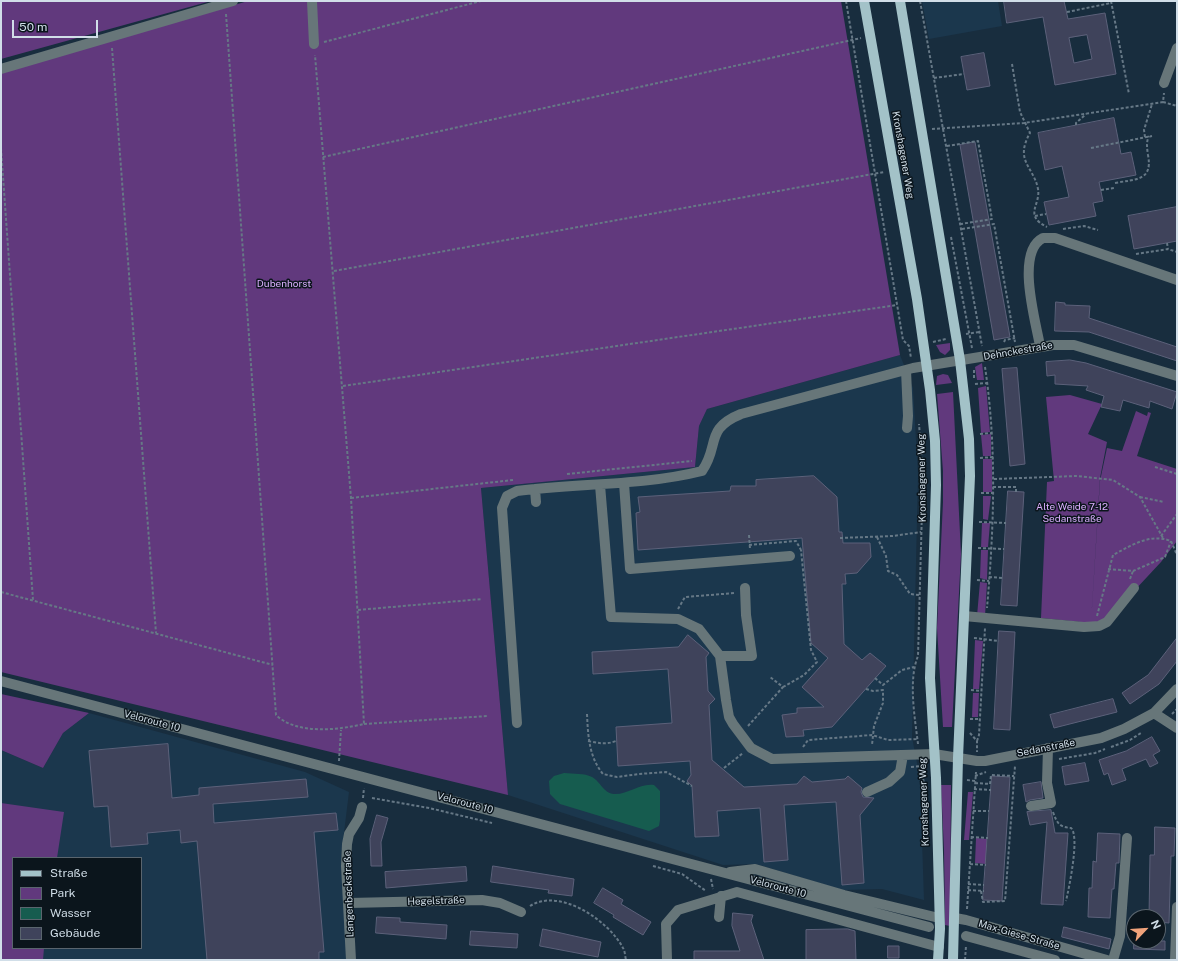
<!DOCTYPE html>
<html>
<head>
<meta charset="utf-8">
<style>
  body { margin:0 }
  #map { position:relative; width:1178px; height:961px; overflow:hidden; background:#182d3e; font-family:"Public Sans",sans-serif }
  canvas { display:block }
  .frame { position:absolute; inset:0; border:2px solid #d1dee8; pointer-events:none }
  .legend { position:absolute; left:12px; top:857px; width:130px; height:92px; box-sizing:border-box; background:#0b151c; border:1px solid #5a656e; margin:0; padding:5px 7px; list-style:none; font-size:12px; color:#d1dee8 }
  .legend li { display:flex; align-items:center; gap:8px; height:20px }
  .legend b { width:20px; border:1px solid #5a656e }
  .north { position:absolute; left:1126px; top:909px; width:40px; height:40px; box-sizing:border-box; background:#0b151c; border:1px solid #5a656e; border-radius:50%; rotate:65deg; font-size:11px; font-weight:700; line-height:16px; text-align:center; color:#d1dee8 }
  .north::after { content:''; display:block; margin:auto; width:14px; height:18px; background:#f0a27a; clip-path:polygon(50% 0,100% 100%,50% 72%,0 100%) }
  .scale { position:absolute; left:12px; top:20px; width:86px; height:18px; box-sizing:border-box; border:2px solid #d1dee8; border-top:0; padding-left:5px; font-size:12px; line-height:14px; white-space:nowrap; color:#d1dee8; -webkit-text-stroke:3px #0b151c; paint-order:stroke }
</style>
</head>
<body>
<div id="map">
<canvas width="1178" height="961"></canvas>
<div class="frame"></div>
<ul class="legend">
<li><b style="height:5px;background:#a3c2c8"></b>Straße</li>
<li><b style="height:11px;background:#61397d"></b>Park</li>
<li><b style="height:11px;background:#165c4f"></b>Wasser</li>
<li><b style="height:11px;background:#3f435b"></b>Gebäude</li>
</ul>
<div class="north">N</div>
<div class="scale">50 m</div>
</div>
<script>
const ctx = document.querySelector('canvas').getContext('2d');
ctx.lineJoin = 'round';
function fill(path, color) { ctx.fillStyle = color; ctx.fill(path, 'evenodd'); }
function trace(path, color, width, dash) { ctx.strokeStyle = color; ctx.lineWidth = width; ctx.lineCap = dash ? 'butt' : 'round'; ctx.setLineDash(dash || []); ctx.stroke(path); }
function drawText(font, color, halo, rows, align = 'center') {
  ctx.font = font + ' "Public Sans",sans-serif'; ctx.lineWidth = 3; ctx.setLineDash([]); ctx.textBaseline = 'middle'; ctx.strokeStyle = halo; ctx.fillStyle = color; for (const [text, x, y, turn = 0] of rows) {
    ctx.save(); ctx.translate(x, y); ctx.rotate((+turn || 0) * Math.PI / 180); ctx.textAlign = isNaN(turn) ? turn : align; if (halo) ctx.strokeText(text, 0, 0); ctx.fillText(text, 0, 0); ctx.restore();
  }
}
const built = new Path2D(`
  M922 1H998L1002 26 929 39Z
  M900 355 913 388 918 475 912 737 920 779 924 900 882 889 842 890 756 864 723 865 508 795 481 488 695 467 699 426 707 409Z
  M89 713 305 772 349 792 341 857 347 960H1V750L43 768 63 733ZM13 858H141V948H13Z`);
const green = new Path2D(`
  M1 1H211L1 59Z
  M248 1H841L900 355 707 409 699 426 695 467 481 488 508 795 1 672V73Z
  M950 343V350L945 355 940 352 936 345Z
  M982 363 984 380H977L975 367Z
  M943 374 948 375 952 383 936 385 937 376Z
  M986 386 990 432 981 433 978 388Z
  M953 392 961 554 952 727H943L937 628 943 502V471L937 394Z
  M1070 395 1102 404 1088 434 1107 442 1100 478 1091 623 1041 618 1047 482 1054 481 1046 397Z
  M1136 411 1147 416 1148 412 1151 413 1137 456 1177 469V541L1161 562 1107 620 1091 623 1100 481 1107 448 1122 451Z
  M991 434V456H983L981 435Z
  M983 459H992V492H983Z
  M983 496H991L988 520 983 519Z
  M982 523H990L988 547H981Z
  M981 550H988L987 580 980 578Z
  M980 582 987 583 985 616H977Z
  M975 640 983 641 979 689H973Z
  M973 693H979L978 717H972Z
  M1 694 89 713 63 733 43 768 1 750Z
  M941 785H951L950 926 945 925 944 850Z
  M968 792H973L969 840H964Z
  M1 803 64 812 57 858H13V948H44L43 960H1Z
  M976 838 987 839 986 864 975 863Z`);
const water = new Path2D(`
  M564 773C574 774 584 773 592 777 601 782 603 793 614 794 628 795 639 783 654 785L660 791V820L659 826 649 831 560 804 550 794 549 781 554 776Z`);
const building = new Path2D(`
  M1004 1H1064L1068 19 1105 13 1116 74 1055 85 1043 17 1007 23ZM1087 35 1092 59 1074 63 1069 38Z
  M984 53 990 86 967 90 961 57Z
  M1114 118 1121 154 1131 152 1136 175 1099 182 1103 201 1093 203 1096 216 1049 225 1044 202 1069 197 1062 166 1045 170 1038 133Z
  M975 142 1010 337 994 340 960 145Z
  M1177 207V241L1134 249 1128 216Z
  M1056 302 1065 303V305L1090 306 1089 318 1177 347V361L1089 332 1055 331Z
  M1070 360 1086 363 1177 392 1172 409 1150 401 1149 408 1123 400 1120 411 1101 407 1104 396 1086 390 1088 386 1055 384V375L1047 376 1046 362Z
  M1017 368 1025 464 1010 466 1002 369Z
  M814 476 837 497 839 532H842L843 543H870L871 557 857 573 845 574 846 584H842L844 644 862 660 870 653 886 666 832 727 803 730 804 736 786 737 782 715 797 713V708L824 707 802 687 828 658 811 643 802 538 638 550 636 513 640 512 638 497 730 491 731 486H756V480Z
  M1008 491 1024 492 1017 606 1001 605Z
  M999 631 1015 632 1010 730 994 729Z
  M688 635 709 653 706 657 708 691 715 699 709 705 712 760 744 787 797 784 804 776 812 782 845 779 848 776 862 788 861 792 863 797 874 798 860 815 864 883 842 885 836 802 784 805 788 860 764 862 760 808 717 811 719 836 695 837 692 786 687 781 691 775 690 761 618 766 616 727 672 723 668 669 593 674 592 652 678 647Z
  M1177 638V661L1159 684 1130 704 1122 693 1148 675Z
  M1113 699 1117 712 1054 728 1050 715Z
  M1152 737 1160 751 1153 755 1158 763 1150 767 1146 759 1122 769 1126 780 1112 785 1108 773 1104 775 1099 760 1126 751Z
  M168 744 172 798 199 795V788L306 779 308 797 213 804 214 823 336 813 338 830 314 832 324 952H319V960H207L197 841 181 843 180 830 147 833 148 844 111 847 108 806 94 807 89 751Z
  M1085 763 1089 781 1065 785 1062 767Z
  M992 776 1010 777 1002 901 983 900Z
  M1041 782 1043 798 1030 800 1026 802 1023 785Z
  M1051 810 1055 833H1068L1063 905 1041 904 1047 822 1030 825 1027 812Z
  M377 815 388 818 381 842 382 866H371L370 839Z
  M1155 827 1175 828 1174 856H1171L1169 923 1158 922V917H1149L1150 855H1154Z
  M1098 833 1120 834 1119 863H1116L1114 889H1112L1110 918 1088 917 1089 888H1092L1093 861 1096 862Z
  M493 866 574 879 572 896 548 893 549 890 491 882Z
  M466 867 467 881 386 888 385 872Z
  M603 888 623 900 621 904 651 922 643 935 613 917 614 915 594 903Z
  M733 913 753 915 751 921 764 960H694V951H740L732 926Z
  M377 917 400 918V922L447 925 446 939 376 933Z
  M1064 927 1111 939 1109 949 1062 937Z
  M543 929 601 942 598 957 540 946Z
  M848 929 855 931 856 960H806V930Z
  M471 931 518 934 517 948 470 945Z
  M1134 941H1165V950L1134 949Z
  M888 946H899V958H888Z`);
const path = new Path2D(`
  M846 1 903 340 909 346 911 358
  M920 1 982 346
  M1111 1 1129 94
  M1067 12 1111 3
  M226 14 276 715C297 735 338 730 364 724L351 498 315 55
  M324 42 481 1
  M112 48 156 633
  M1012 64 1020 112 1030 133C1014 161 1034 167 1038 189 1041 205 1023 215 1047 227
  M934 78 964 74
  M1163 102 1177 106
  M1076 125V123L1086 114
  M932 129 1024 123 1163 102 1164 93
  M1145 137 1144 130 1152 104
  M947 146 978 141 992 219 961 224
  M1 148 33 600
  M1091 148 1152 136
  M323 157 861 38
  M1115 183C1136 179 1153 181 1148 155 1147 148 1146 142 1149 136
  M1101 190 1114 188
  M1035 216 1046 214
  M962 229 994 224 1015 342
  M1063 229 1084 226 1098 230
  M951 237 972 348
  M1167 243 1168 249
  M1136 254 1168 249 1177 252
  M334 271 884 172
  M966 334 979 332
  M933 342 946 339
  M1004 342 1005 340 1015 338
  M985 367C997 447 994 528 987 608
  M974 378V369
  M975 384 987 383
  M343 386 897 305
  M980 434 992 433
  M980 458 993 457
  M1155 467 1177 474
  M567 474 692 461
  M994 479 1077 476 1113 480 1140 497 1163 538
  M993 487H1016V492
  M981 493H993
  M1140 497 1164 502
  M351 498 513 480
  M979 522 1006 523
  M749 535 750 549
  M1161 536 1177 514
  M877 537 886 556 888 571 897 575 910 594 919 595
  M840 538 893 536 921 532
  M749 545 796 541 801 550H803
  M978 548 1004 549
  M1108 569 1133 571 1165 557 1171 541
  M989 577 1003 578
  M1130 579 1133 571
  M977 580 989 581
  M1 592 273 665
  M678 609 685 597 735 593
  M358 610 482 599
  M1097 616 1113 555C1132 545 1150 533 1171 541L1177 555
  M974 638 999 641
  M875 678 883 685 902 670 914 667
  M783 687 804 675 817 662 811 650 801 550
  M866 689 873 691 883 690V703L874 726 872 745
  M971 690 981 691
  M587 714C588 736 589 757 603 774L617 777 639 774 666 772 692 786
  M1172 714 1177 709
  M970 719H980
  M364 724 488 716
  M748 726 783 687 770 677
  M970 733 977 741V752
  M588 741C598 743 606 745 616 741
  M977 741 979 735 985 628
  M918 744C915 719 908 680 918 656L923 474 919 424
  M803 747 808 740 872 735 888 740 918 739
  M1111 747 1130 740 1141 733
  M1059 759 1095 753 1105 749
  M339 761 341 730
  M921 764 924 784
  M911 767 922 766
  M724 768 743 753
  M975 776 986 772
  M967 780 975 781
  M975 783 990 784
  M990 784 991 775 1014 776
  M974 789 991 790
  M363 798 364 788
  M372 798 429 808 492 823
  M973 811H989
  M1053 812C1057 823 1059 827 1071 828 1080 836 1069 888 1066 901
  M971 837 988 838
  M970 864 986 865
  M653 866 682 874 706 891
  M711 879 713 889
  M968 884 984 885
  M968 890 984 891
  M981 891 983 902 1005 901 1015 766
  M530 906C560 887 609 921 623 948 625 951 625 956 626 960
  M967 909 976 772
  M965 960 966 946`);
const minor = new Path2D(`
  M312 1 314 44
  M1 69 233 1
  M1164 83 1177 48
  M1040 346C1036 322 1015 252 1043 238H1055L1177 280
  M906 370 908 416 907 428
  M624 483 630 569 790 556
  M600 485 611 617 678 619 699 629 720 656 726 700 729 717 733 724 751 748 772 759 934 754 977 761H985L1101 738 1124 729 1154 713 1177 689
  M535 489 536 502
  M964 616 1084 627 1099 626 1107 622 1134 588
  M720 656H752L746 615 745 588
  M1 681 929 927
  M1154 713 1177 728
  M517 723 502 508 507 496 517 491C579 483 642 486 702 471 720 446 704 429 741 414L913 368 1053 345H1074L1177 376
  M867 792 889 782 900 772 903 755
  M1031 806 1051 803 1047 783 1048 748
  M730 872 755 869 844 895 939 918
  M349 903 482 900 500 903 521 912
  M719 917 721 896
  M955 918 966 920 1107 960
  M966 936 1055 960
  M351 960 346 866 347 844 349 834 359 818 362 807
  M667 960 666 924 678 910 737 892 939 947
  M1113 960 1120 936 1127 838
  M1175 960 1177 907`);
const major = new Path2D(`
  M864 1 917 299 930 390 935 441 936 485 930 678 936 778 940 929 938 960
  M900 1 960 360 969 439 970 476 958 758 953 960`);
const streetNames = [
  ["Kronshagener Weg",903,155,80],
  ["Dehnckestraße",1018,351,-10],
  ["Kronshagener Weg",922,478,-91],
  ["Veloroute 10",152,721,15],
  ["Sedanstraße",1046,748,-11],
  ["Kronshagener Weg",924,802,-92],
  ["Veloroute 10",465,803,15],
  ["Veloroute 10",778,887,15],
  ["Langenbeckstraße",349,894,-92],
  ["Hegelstraße",436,901,-2],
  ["Max-Giese-Straße",1019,935,16]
];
const parkNames = [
  ["Dubenhorst",284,284],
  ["Alte Weide 7-12",1072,507],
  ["Sedanstraße",1072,519]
];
fill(built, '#1b374d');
fill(green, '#61397d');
fill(water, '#165c4f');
fill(building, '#3f435b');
trace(building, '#5c617a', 1);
trace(path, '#667886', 2, [3, 2]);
trace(minor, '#677679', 10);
trace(major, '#a3c2c8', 10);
drawText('10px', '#d1dee8', '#0b151c', streetNames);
drawText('10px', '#daaefd', '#0b151c', parkNames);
</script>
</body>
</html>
